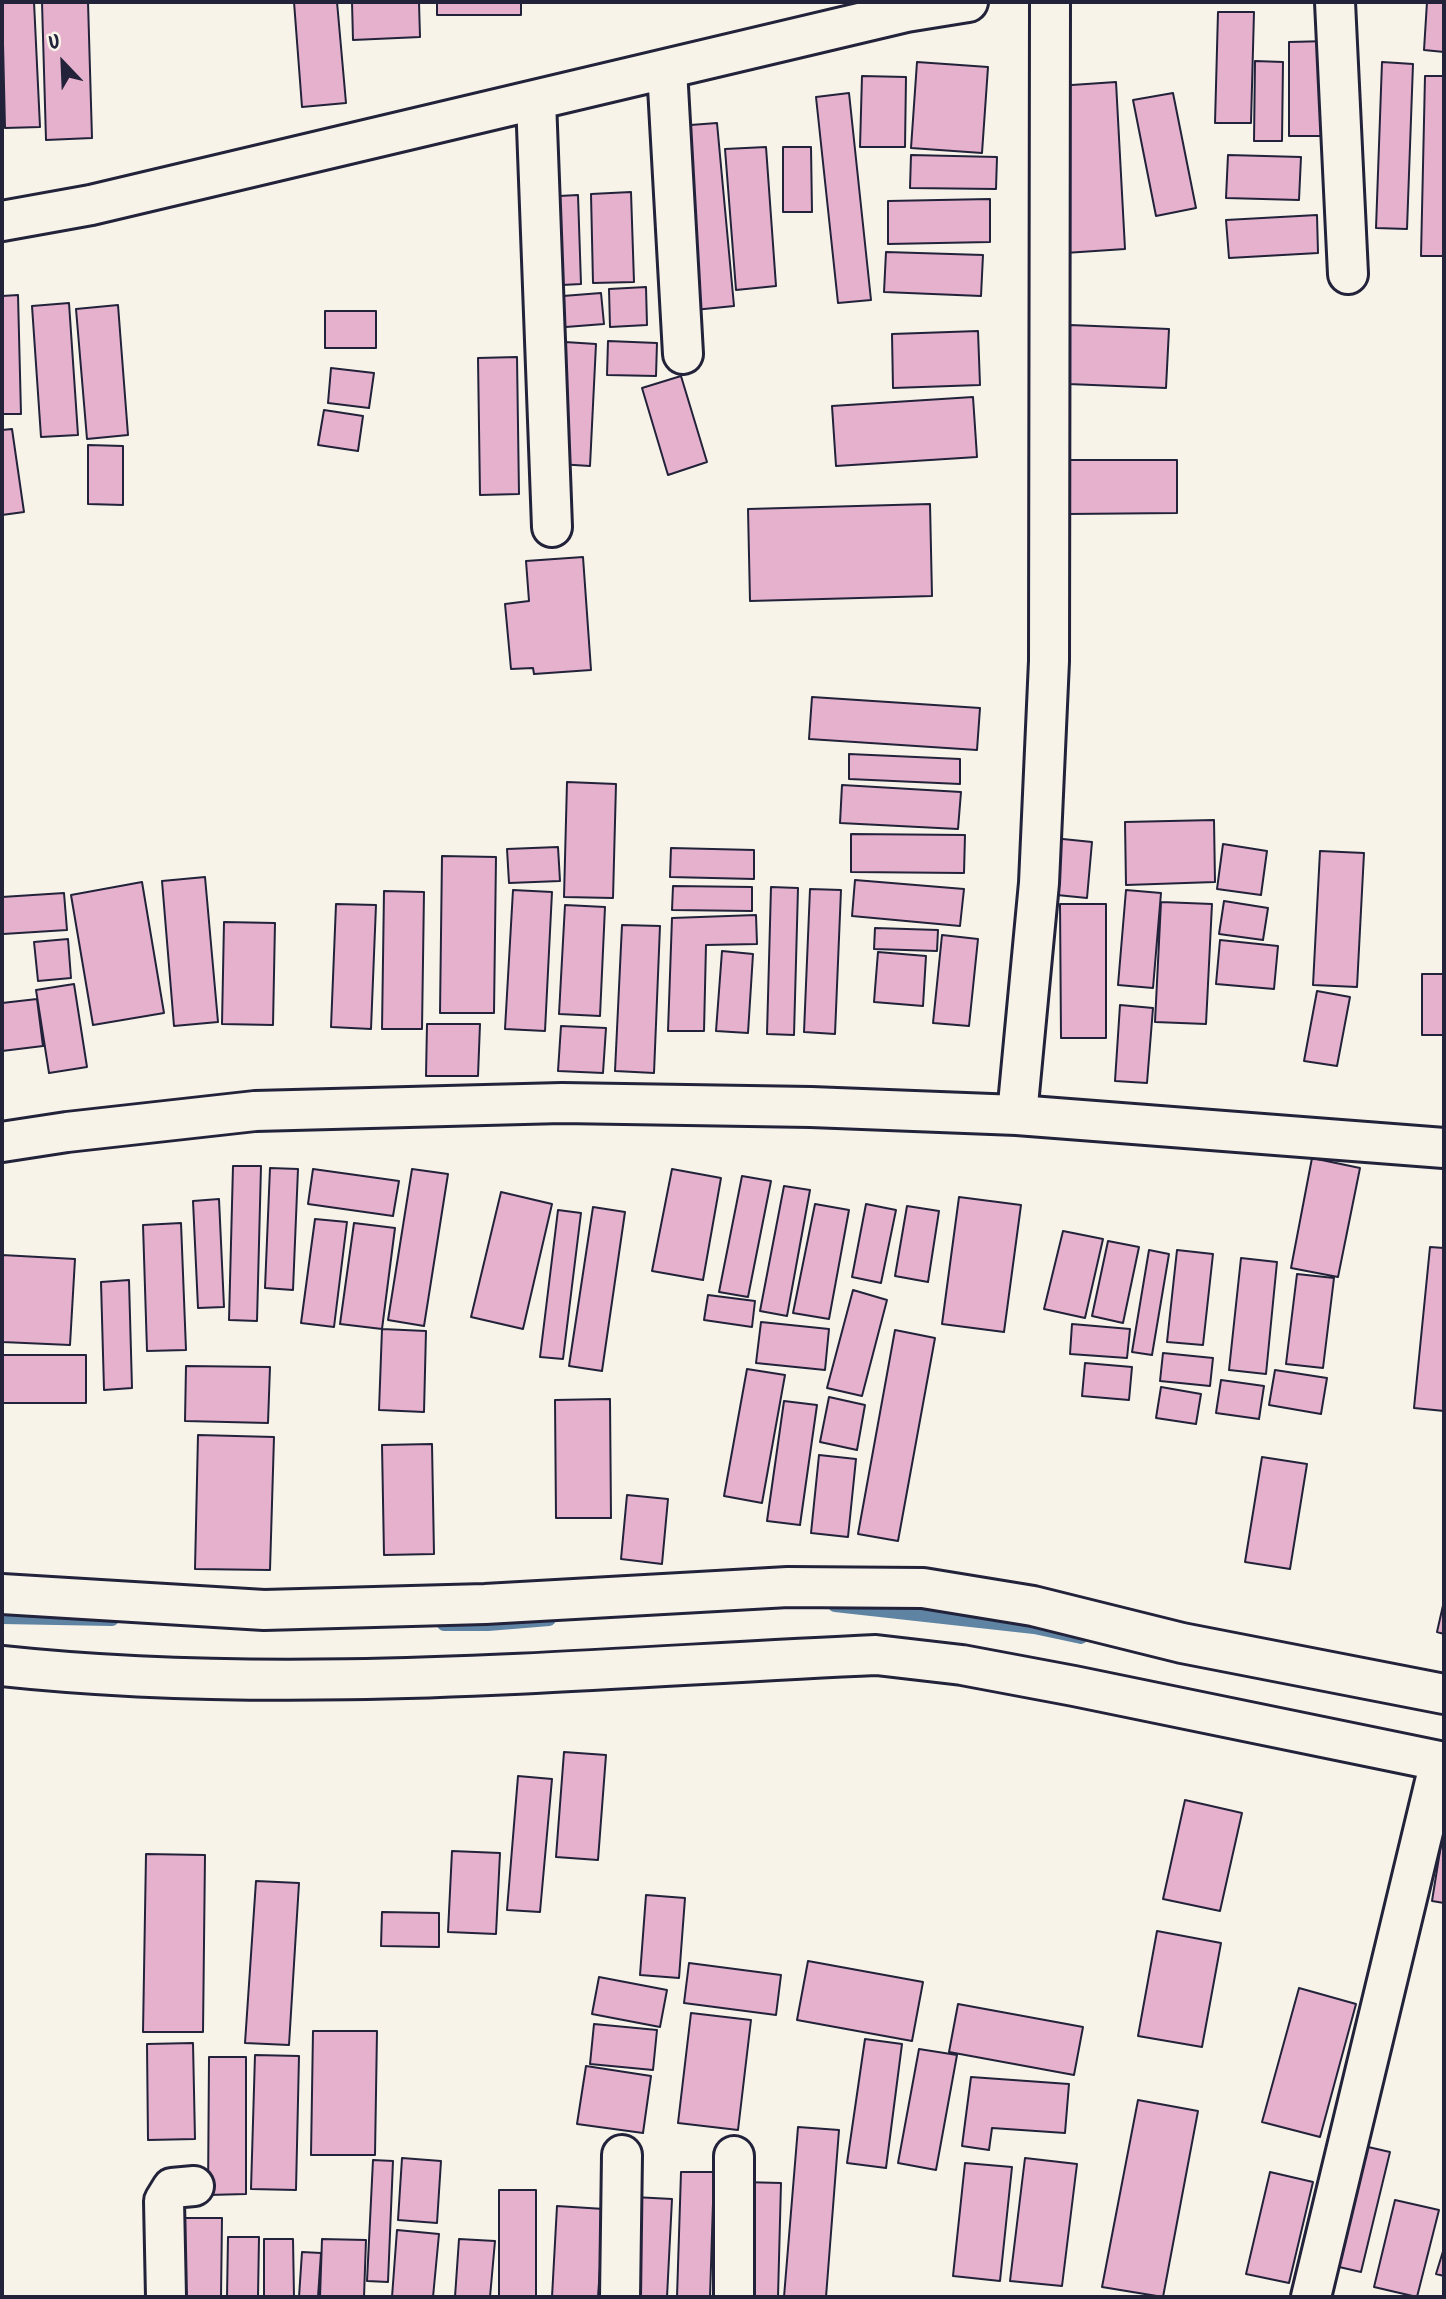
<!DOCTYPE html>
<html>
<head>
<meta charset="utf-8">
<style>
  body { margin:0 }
  #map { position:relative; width:1446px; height:2299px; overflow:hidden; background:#f7f3e8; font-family:Kalam,sans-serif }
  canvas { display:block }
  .frame { position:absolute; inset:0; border:4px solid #22223b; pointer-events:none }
  .north { position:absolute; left:28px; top:28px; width:70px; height:70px; -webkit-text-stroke:5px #f7f3e8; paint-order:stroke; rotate:337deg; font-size:19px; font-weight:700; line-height:28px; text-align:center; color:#22223b }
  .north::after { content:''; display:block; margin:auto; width:24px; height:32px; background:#22223b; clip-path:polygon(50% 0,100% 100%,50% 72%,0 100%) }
</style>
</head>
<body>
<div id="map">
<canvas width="1446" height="2299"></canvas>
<div class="frame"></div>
<div class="north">U</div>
</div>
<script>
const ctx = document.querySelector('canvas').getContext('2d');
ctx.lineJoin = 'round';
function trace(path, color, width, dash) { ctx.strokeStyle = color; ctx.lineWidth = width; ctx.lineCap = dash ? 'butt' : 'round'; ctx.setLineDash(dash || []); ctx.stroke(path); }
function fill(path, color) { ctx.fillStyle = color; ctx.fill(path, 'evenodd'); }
const stream = new Path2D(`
  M835 1605 1034 1627 1081 1637
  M2 1617 112 1619
  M444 1624H488L549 1619`);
const building = new Path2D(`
  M2 2H34L40 127 5 128Z
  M42 2H88L92 138 46 140Z
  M294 2H337L346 103 302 107Z
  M352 2H419L420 37 353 40Z
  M437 2H521V15H437Z
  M1427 2H1444V52L1424 50Z
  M1218 12H1254L1251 123H1215Z
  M1329 41V136H1289V42Z
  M1255 61 1283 62 1282 141H1254Z
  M917 62 988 67 982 153 911 148Z
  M1382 62 1413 64 1407 229 1376 228Z
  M862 76 906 77 905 147H860Z
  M1425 76H1444V256H1421Z
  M1116 82 1125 249 1065 253 1057 86Z
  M849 93 871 300 838 303 816 97Z
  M1173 93 1196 208 1156 216 1133 100Z
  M717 123 734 306 694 310 677 126Z
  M766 147 776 286 736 290 725 149Z
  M783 147H811L812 212H783Z
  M911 155 997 157 996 189 910 188Z
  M1228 155 1301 157 1299 200 1226 198Z
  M631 192 634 282 593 283 591 194Z
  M578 195 581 284 543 286 540 197Z
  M990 199V242L888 244V201Z
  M1317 215 1318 253 1229 258 1226 220Z
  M886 252 983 255 981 296 884 292Z
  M646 287 647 325 610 327 609 289Z
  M601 293 604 324 553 328 550 297Z
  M18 295 21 414H2V296Z
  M69 303 78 435 41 437 32 306Z
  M118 305 128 435 87 439 76 309Z
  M325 311H376V348H325Z
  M1070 325 1169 329 1166 388 1068 384Z
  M978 331 980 385 893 388 892 334Z
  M608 341 657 343 656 376 607 375Z
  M565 342 596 344 590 466 558 464Z
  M517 357 519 494 480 495 478 358Z
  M331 368 374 373 369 408 328 403Z
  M681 376 707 462 668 475 642 388Z
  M973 397 977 457 836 466 832 406Z
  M324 410 363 416 358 451 318 445Z
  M12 429 24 512 2 515V430Z
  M88 445 123 446V505L88 504Z
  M1066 460H1177V513L1067 514Z
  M930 504 932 596 750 601 748 509Z
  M583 557 591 670 534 674 533 668 511 669 505 604 529 601 526 561Z
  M812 697 980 708 977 750 809 739Z
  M849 754 960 759V784L849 779Z
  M567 782 616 784 613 898 564 897Z
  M842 785 961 792 958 829 840 823Z
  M1214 820 1215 882 1126 885 1125 822Z
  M851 834 965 835 964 873 851 872Z
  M1053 838 1092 842 1087 898 1047 894Z
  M1223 844 1267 851 1261 895 1217 889Z
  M558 847 560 881 509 883 507 849Z
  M671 848 754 850V879L670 877Z
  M1320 851 1364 853 1357 987 1313 985Z
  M442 856 496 857 494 1013H440Z
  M205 877 218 1022 174 1026 162 881Z
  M855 880 964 889 960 926 852 916Z
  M142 882 164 1013 93 1025 71 895Z
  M673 886 752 887V911L672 910Z
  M771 887 798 888 794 1035 767 1034Z
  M810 889 841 890 835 1034 804 1032Z
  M513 890 552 892 545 1031 505 1029Z
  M1126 890 1161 893 1153 988 1118 985Z
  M384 891 424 892 422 1029H382Z
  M64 893 67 930 3 934 2 897Z
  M1224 901 1268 908 1263 940 1219 934Z
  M1161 902 1212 904 1206 1024 1155 1022Z
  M336 904 376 905 371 1029 331 1027Z
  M1060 904H1106V1038H1061Z
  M565 905 605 907 600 1016 559 1014Z
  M756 915 757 944 706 945 704 1031H668L672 918Z
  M224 922 275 923 273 1025 222 1024Z
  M622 925 660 926 654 1073 615 1071Z
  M875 928 938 930 937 951 874 949Z
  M942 935 978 939 969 1026 933 1023Z
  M68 939 71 978 38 981 34 942Z
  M1220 940 1278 946 1274 989 1216 984Z
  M722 951 753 954 748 1033 716 1031Z
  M878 952 926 956 923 1006 874 1002Z
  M1422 974H1444V1035H1422Z
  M74 984 87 1067 49 1073 36 990Z
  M1317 991 1350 997 1337 1066 1304 1061Z
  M37 999 43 1046 2 1051V1003Z
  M1120 1005 1153 1008 1147 1083 1115 1081Z
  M427 1024H480L478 1076H426Z
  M561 1026 606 1028 603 1073 558 1071Z
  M1312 1158 1360 1168 1338 1277 1291 1268Z
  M233 1166H261L257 1321 229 1320Z
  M270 1168 298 1169 293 1290 265 1288Z
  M313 1169 399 1181 393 1216 308 1204Z
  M412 1169 448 1174 424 1326 388 1320Z
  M672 1169 721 1178 703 1280 652 1271Z
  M742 1176 771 1181 748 1297 719 1292Z
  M784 1186 810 1190 787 1316 760 1311Z
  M501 1192 552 1204 523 1329 471 1317Z
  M959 1197 1021 1205 1004 1332 942 1324Z
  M219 1199 224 1307 198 1308 193 1201Z
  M815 1204 849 1210 829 1319 793 1313Z
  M866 1204 896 1210 881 1283 852 1277Z
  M907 1206 939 1211 928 1282 895 1276Z
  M593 1207 625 1212 602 1371 569 1366Z
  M558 1210 581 1213 563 1359 540 1357Z
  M315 1219 347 1222 334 1327 301 1323Z
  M181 1223 186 1350 147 1351 143 1225Z
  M354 1223 395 1228 382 1329 340 1324Z
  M1063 1231 1103 1239 1085 1318 1044 1309Z
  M1108 1241 1139 1247 1123 1323 1092 1316Z
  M1430 1247 1444 1248V1411L1414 1408Z
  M1149 1250 1169 1254 1152 1355 1132 1352Z
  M1177 1250 1213 1254 1203 1345 1167 1342Z
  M2 1255 75 1259 70 1345 2 1342Z
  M1241 1258 1277 1262 1266 1374 1229 1370Z
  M1297 1274 1334 1278 1323 1368 1286 1364Z
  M129 1280 132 1388 104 1390 101 1282Z
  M853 1290 887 1300 862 1396 827 1388Z
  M708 1295 755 1301 752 1327 704 1320Z
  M761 1322 829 1329 825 1370 756 1363Z
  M1072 1324 1130 1329 1127 1358 1070 1354Z
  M382 1329 426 1331 424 1412 379 1410Z
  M895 1330 935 1338 898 1541 858 1534Z
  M1163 1353 1213 1358 1210 1386 1160 1381Z
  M2 1355H86V1403H2Z
  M1085 1363 1132 1367 1129 1400 1082 1396Z
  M186 1366 270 1367 268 1423 185 1421Z
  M747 1369 785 1375 762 1503 724 1496Z
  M1275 1370 1327 1378 1321 1414 1269 1405Z
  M1221 1380 1264 1386 1259 1419 1216 1413Z
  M1161 1387 1201 1394 1196 1424 1156 1418Z
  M829 1397 865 1405 857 1450 820 1442Z
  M610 1399 611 1518H556L555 1400Z
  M784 1401 817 1405 800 1525 767 1521Z
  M198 1435 274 1437 270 1570 195 1569Z
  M432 1444 434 1554 384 1555 382 1445Z
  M819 1455 856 1459 848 1537 811 1533Z
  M1262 1457 1307 1464 1290 1569 1245 1562Z
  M627 1495 668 1499 662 1564 621 1559Z
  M1444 1601V1634L1437 1632Z
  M564 1752 606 1755 598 1860 556 1857Z
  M518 1776 552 1779 540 1912 507 1910Z
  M1185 1800 1242 1813 1220 1911 1163 1899Z
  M1444 1826V1903L1432 1901Z
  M452 1851 500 1853 496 1934 448 1932Z
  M146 1854 205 1855 203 2032H143Z
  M256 1881 299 1883 289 2045 245 2043Z
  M646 1895 685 1898 679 1978 640 1975Z
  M382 1912 439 1913V1947L381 1946Z
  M1157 1931 1221 1943 1202 2047 1138 2036Z
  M808 1961 923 1982 912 2041 797 2020Z
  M689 1963 781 1975 776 2015 684 2003Z
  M599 1977 667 1990 660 2027 592 2014Z
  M1299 1988 1356 2004 1320 2137 1262 2122Z
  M958 2004 1083 2027 1074 2075 949 2052Z
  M691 2013 751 2020 738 2130 678 2123Z
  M594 2024 657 2030 653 2070 590 2064Z
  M313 2031H377L375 2155H311Z
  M865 2039 902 2044 886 2168 847 2163Z
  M193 2043 195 2139 148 2140 147 2044Z
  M919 2049 957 2055 936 2170 898 2163Z
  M255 2055 299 2056 296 2190 251 2189Z
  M209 2057H246V2194L208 2195Z
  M586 2066 651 2076 643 2133 577 2124Z
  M971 2077 1069 2084 1065 2133 992 2128 989 2150 962 2146Z
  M1138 2100 1198 2111 1163 2297 1102 2287Z
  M798 2127 839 2130 826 2297H784Z
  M1355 2144 1390 2152 1361 2272 1326 2264Z
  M402 2158 441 2161 437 2223 398 2220Z
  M1025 2158 1077 2164 1062 2286 1010 2281Z
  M373 2160 393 2161 388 2282 367 2281Z
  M965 2163 1012 2167 1000 2281 953 2276Z
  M681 2172H714L710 2297H677Z
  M1270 2172 1313 2182 1289 2283 1246 2274Z
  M742 2182 781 2183 778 2297H738Z
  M499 2190H536V2297H499Z
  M634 2197 672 2199 667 2297H629Z
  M1395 2200 1439 2210 1417 2297 1374 2287Z
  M557 2206 604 2209 598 2297H552Z
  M174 2218H222L221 2297H174Z
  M397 2230 439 2234 433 2297H392Z
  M228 2237H259L258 2297H227Z
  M264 2239H293L294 2297H264Z
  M322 2239 366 2240 364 2297H320Z
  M459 2239 495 2241 490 2297H455Z
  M1444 2248V2276L1436 2274Z
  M302 2252 321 2253 318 2297H299Z`);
const minor = new Path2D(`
  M1335 2 1348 274
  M667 69 683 354
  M536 100 552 527
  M2 221 91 205 906 12 968 2
  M1017 1115 1039 883 1049 661 1050 2
  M2 1142 67 1132 255 1111 562 1103 811 1107 1017 1115 1444 1148
  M2 1594 264 1610 485 1604 788 1587 923 1588 1033 1606 1182 1643 1444 1694
  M2 1666C292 1697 585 1668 876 1655L962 1665 1074 1686 1444 1762
  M734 2156V2297
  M166 2297 164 2201 172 2188 194 2186
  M620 2297 622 2155
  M1311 2297 1440 1761`);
trace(stream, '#5f84a3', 14);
fill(building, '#e5b1cc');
trace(building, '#22223b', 2);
trace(minor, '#22223b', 44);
trace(minor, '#f7f3e8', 38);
</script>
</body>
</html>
